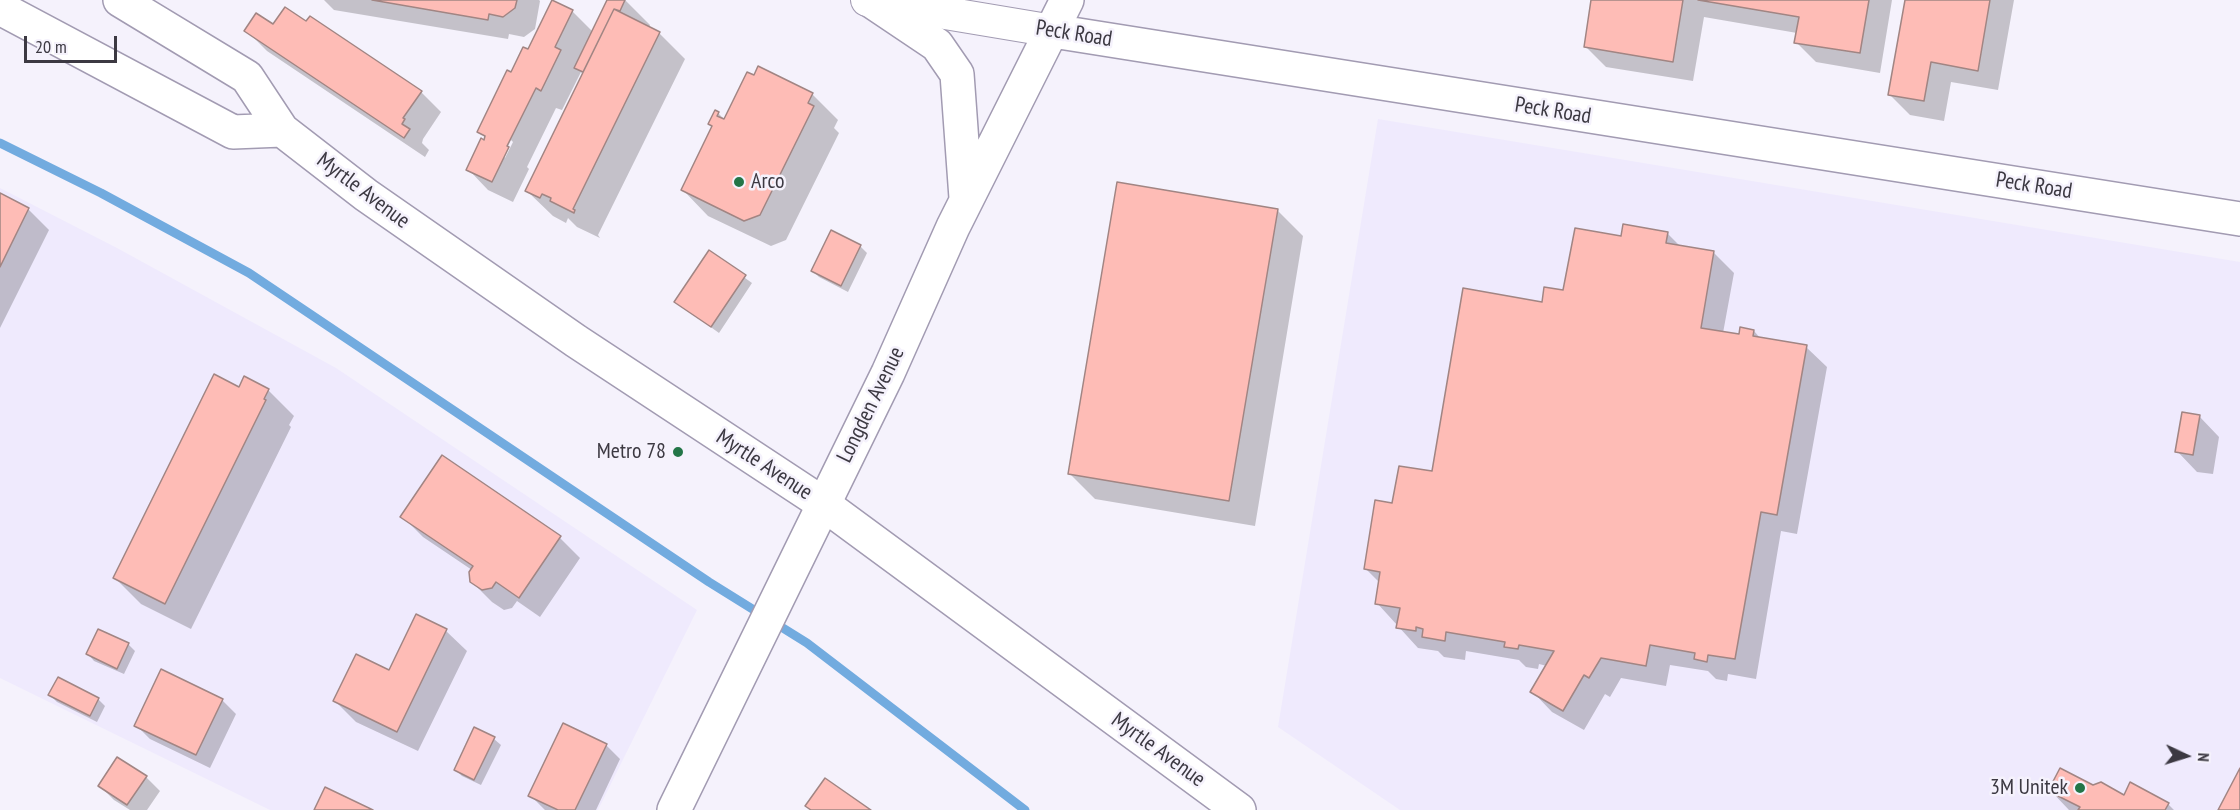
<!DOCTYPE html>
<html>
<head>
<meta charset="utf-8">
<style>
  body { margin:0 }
  #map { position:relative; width:2240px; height:810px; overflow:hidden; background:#f5f2fc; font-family:"PT Sans Narrow",sans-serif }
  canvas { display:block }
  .north { position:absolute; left:2156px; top:726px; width:60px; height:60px; -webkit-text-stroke:4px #f5f2fc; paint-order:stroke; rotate:94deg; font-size:16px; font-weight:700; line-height:24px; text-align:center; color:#3c3942 }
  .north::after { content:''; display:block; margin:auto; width:21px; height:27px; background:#3c3942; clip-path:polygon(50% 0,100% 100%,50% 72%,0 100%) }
  .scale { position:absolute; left:24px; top:36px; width:93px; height:27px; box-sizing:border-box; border:3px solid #3c3942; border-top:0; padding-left:8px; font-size:18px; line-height:21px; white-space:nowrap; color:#3c3942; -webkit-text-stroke:4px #f5f2fc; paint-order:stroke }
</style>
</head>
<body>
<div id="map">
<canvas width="2240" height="810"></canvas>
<div class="north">N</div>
<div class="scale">20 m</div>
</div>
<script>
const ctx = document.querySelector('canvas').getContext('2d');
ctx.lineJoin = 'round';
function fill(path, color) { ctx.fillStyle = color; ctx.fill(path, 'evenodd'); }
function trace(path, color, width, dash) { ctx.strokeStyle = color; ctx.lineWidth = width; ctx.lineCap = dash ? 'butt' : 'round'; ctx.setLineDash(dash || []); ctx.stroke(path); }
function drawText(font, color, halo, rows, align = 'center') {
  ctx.font = font + ' "PT Sans Narrow",sans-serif'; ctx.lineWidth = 5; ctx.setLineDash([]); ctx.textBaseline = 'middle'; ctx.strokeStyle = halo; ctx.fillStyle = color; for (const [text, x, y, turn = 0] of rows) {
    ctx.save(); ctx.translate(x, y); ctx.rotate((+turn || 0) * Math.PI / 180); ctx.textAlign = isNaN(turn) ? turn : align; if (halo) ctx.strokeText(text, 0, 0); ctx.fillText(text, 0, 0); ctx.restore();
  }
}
const built = new Path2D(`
  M1378 119 2240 262V810H1400L1278 727Z
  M0 188 117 248 336 368 697 610 598 810H270L0 678Z`);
const shadow = new Path2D(`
  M324 0H539L540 1 535 29 524 37 509 34 508 39 334 10Z
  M609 0H625L650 25 649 28 659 33 685 59 598 235 600 238 577 227 568 218 566 223 553 216 527 191 583 75 581 72 562 110 556 108 527 167 529 169 513 202 488 190 468 169 486 138 479 131 512 74 529 51 553 2 572 11 593 32ZM511 140 513 142 505 158 503 156Z
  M1593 0H1892L1880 73 1816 62 1796 42 1797 33 1704 17 1693 81 1606 67 1585 46Z
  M1906 0H2014L1998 90 1951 82 1944 121 1910 115 1890 95Z
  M273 27 421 92 441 112 423 139 422 143 429 150 425 157 267 51 246 30Z
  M812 94 838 120 834 128 839 133 786 240 771 246 708 216 683 190 714 127 710 123 718 113 725 120Z
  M0 195 28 209 49 230 0 328Z
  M1277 210 1303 236 1255 526 1095 499 1069 473Z
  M1667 233 1681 247 1713 252 1734 273 1723 333 1740 336 1754 331 1761 339 1806 347 1827 367 1797 534 1781 531 1756 679 1728 674 1727 681 1716 679 1708 671 1670 665 1666 686 1621 678 1610 697 1605 694 1584 730 1552 712 1532 691 1547 666 1539 664 1538 669 1526 667 1519 660 1466 651 1465 660 1444 657 1438 651 1418 648 1377 603 1380 583 1365 568 1394 505 1433 473 1543 303 1564 291 1623 237Z
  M860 246 867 253 848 292 819 277 812 270Z
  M709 252 752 283 719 333 676 302Z
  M240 389 268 390 294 416 289 425 291 427 191 629 141 604 115 578Z
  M2199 416 2219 437 2213 474 2197 472 2177 451Z
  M443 457 560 538 580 558 540 617 517 601 512 608 504 610 492 602 471 581 472 570 423 537 402 516Z
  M416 616 446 631 467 651 418 751 356 722 335 701 389 672Z
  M128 644 135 651 124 674 94 661 88 654Z
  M50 695 98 699 105 706 97 722 57 702Z
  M222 700 236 714 210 768 150 739 136 725Z
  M494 739 501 745 481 785 462 776 455 769Z
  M606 745 620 759 596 810H545L530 795Z
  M146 777 160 791 147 810H130L114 800 100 786Z
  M2092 787 2125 797 2168 804 2174 810H2069L2050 790Z`);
const stream = new Path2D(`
  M0 143 101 193 249 273 709 582 807 643 1025 810`);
const building = new Path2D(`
  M372 0H517L515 8 503 17 489 14 488 20Z
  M552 0 573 10 555 47 561 50 541 91 536 88 507 146 509 147 492 182 466 170 481 138 484 140 485 136 477 132 507 70 511 72 523 47 528 49Z
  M607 0H625L620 11 614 9 583 72 574 68Z
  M1591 0H1683L1673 62 1584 47Z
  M1698 0H1869L1860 53 1794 43 1799 17Z
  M1905 0H1990L1978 71 1931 62 1924 101 1888 95Z
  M285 7 306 21 310 16 422 91 403 118 405 119 402 124 410 129 404 138 244 31 256 13 273 24Z
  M614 9 660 32 573 209 575 210 574 213 550 201 551 198 542 194 540 198 525 191Z
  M758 66 813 93 808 103 814 106 760 215 744 221 681 190 712 126 708 124 715 110 719 112 717 116 724 119 747 72 754 75Z
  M1117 182 1278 209 1229 501 1068 474Z
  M0 193 29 208 0 267Z
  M1623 224 1668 232 1666 243 1714 251 1701 328 1739 334 1740 327 1754 330 1753 336 1807 345 1777 515 1761 512 1735 659 1708 655 1707 662 1694 659 1695 653 1650 645 1646 666 1601 658 1589 678 1584 675 1563 711 1530 692 1554 651 1519 645 1518 649 1504 647 1505 642 1446 632 1445 641 1422 637 1423 629 1416 627V631L1396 628 1400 608 1375 604 1380 572 1364 569 1375 500 1392 503 1399 466 1432 471 1463 288 1542 302 1544 287 1563 290 1575 228 1621 236Z
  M831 230 861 245 841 286 811 271Z
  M709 250 746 275 711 327 674 302Z
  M214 374 239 387 244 376 269 389 264 399 266 400 165 604 113 578Z
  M2182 412 2200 415 2193 455 2175 452Z
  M442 455 561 536 519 598 496 582 492 588 482 590 470 582 469 572 473 566 400 517Z
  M416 614 447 629 397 732 333 701 356 654 389 670Z
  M98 629 129 643 117 669 86 654Z
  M161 669 223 699 196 755 134 726Z
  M58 677 99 698 90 716 48 695Z
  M563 723 607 744 575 810H558L528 796Z
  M474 727 495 737 474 780 454 770Z
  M117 757 147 776 127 805 98 786Z
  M2060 768 2093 785 2101 782 2124 795 2130 782 2169 803 2165 810H2078L2080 807 2048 791Z
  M2240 768V810H2218Z
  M825 778 871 810H811L805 806Z
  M325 787 373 810H314Z`);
const minor = new Path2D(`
  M867 0 1053 31`);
const tertiary = new Path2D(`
  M870 0 937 45 957 74 966 198
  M1053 31 2240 219
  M674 810 888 373 953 227 1067 0`);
const secondary = new Path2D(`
  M120 0 247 77 282 130 366 195 576 341 822 503 1239 810
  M0 8 233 132 282 130`);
const markers = [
  [739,182,6,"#237547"],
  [678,452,6,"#237547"],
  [2080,788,6,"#237547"]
];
const streetNames = [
  ["Peck Road",1074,34,9],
  ["Peck Road",1553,111,9],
  ["Peck Road",2034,186,9],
  ["Myrtle Avenue",363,191,37],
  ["Longden Avenue",871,405,-64],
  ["Myrtle Avenue",764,465,33],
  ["Myrtle Avenue",1158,750,36]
];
const poiNames = [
  ["Arco",751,182,"left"],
  ["Metro 78",666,452],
  ["3M Unitek",2068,788]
];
fill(built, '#efeafd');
fill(shadow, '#0003');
trace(stream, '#72abdf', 9);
fill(building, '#febcb6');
trace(building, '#a18583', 1.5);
trace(minor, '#a29bb2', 34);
trace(tertiary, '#a29bb2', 36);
trace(secondary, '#a29bb2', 36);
trace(minor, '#fff', 32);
trace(tertiary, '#fff', 33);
trace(secondary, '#fff', 33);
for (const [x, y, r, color] of markers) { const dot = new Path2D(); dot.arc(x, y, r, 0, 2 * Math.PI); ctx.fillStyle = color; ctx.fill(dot); trace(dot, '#f5f2fc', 2); }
drawText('22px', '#3c3942', '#f5f2fc', streetNames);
drawText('22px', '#3c3942', '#f5f2fc', poiNames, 'right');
</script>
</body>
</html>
